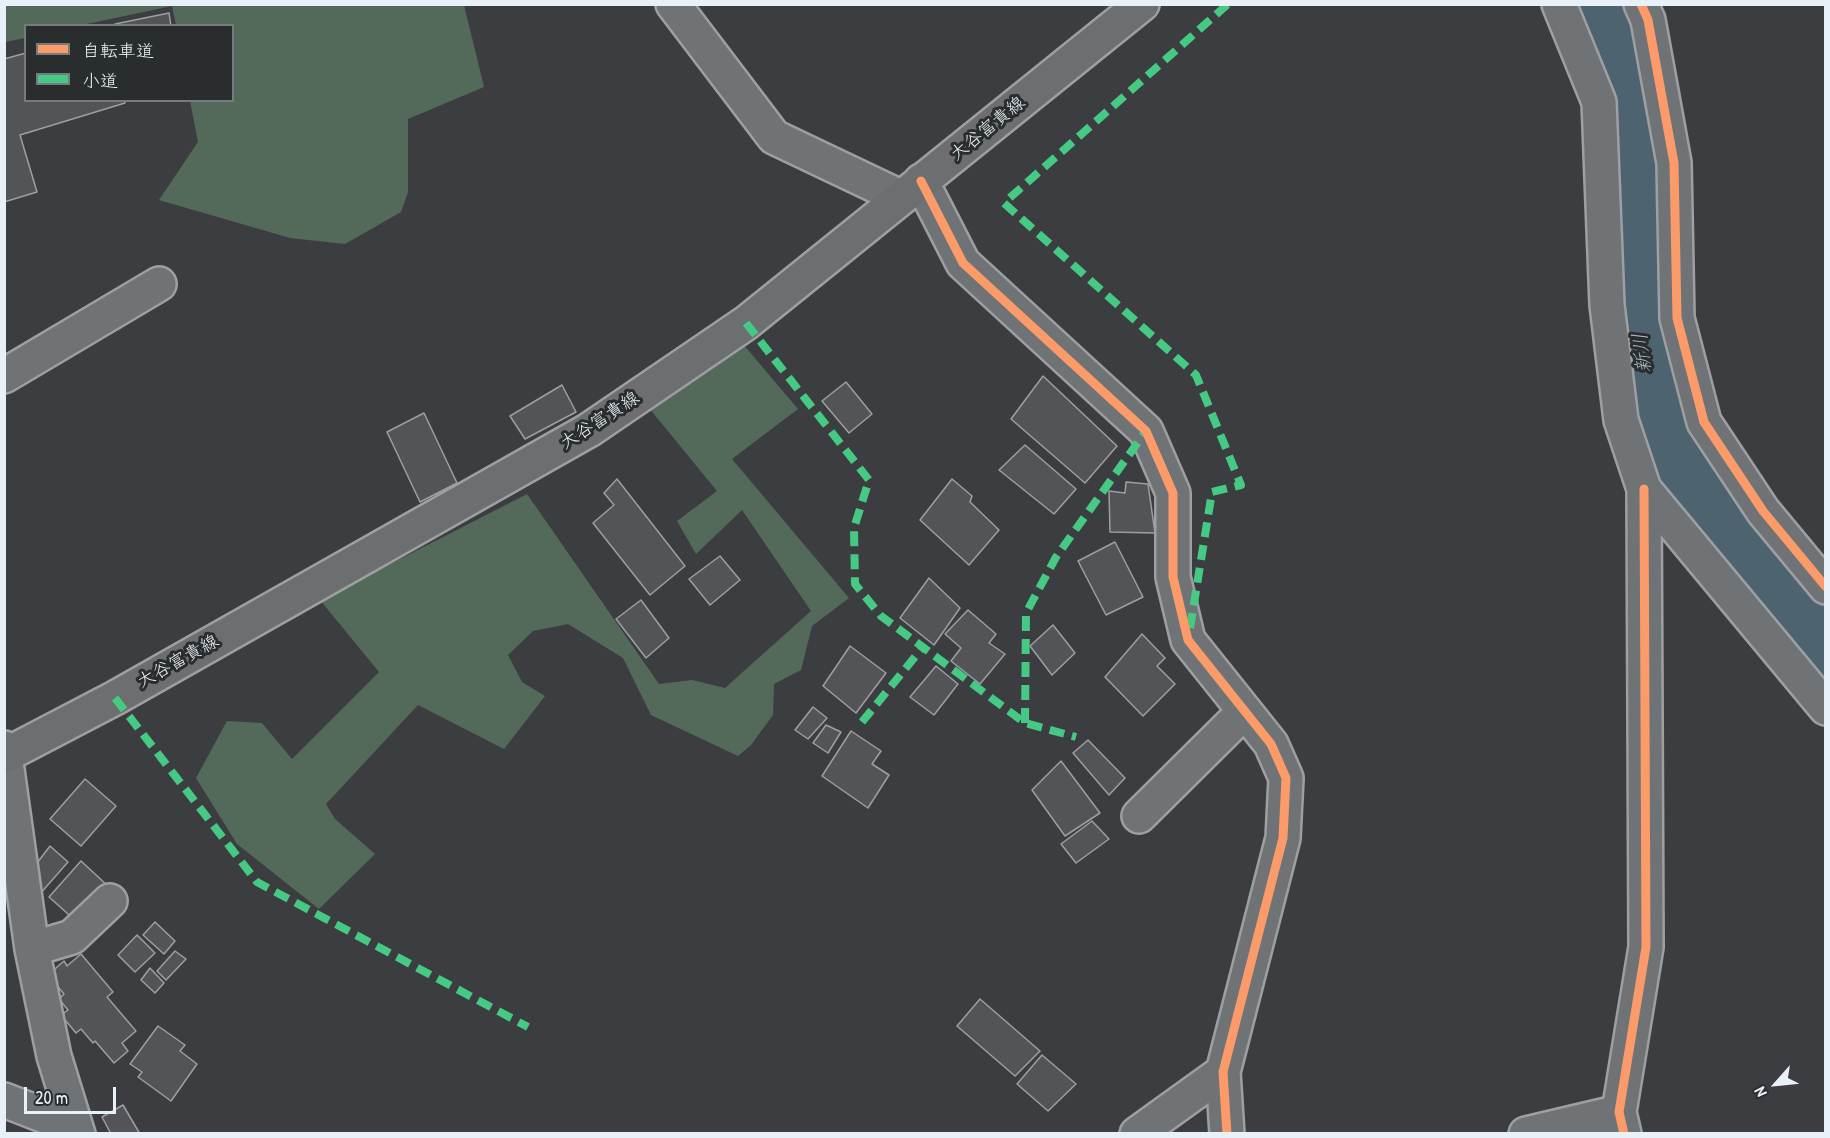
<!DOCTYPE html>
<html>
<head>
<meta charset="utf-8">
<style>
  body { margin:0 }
  #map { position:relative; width:1830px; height:1138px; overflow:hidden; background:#3c3d40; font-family:"Patrick Hand","Klee One",sans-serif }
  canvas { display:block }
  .frame { position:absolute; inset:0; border:6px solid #e8f1f8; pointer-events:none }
  .legend { position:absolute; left:24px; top:24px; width:210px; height:78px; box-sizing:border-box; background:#2a2d2e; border:2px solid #767b7f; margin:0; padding:8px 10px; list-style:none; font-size:18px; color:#e8f1f8 }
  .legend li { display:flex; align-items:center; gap:12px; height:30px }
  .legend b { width:30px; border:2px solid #767b7f }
  .north { position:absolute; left:1746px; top:1054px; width:60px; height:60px; -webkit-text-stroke:4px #2a2d2e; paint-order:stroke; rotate:243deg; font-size:16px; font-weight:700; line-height:24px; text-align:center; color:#e8f1f8 }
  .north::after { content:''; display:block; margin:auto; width:21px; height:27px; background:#e8f1f8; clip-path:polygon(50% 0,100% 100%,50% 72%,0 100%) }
  .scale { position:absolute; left:24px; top:1087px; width:92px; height:27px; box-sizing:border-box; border:3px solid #e8f1f8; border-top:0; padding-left:8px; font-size:18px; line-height:21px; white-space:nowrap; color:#e8f1f8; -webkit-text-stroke:4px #2a2d2e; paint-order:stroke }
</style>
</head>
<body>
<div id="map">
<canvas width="1830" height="1138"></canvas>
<div class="frame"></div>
<ul class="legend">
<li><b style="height:8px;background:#fa9b69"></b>自転車道</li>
<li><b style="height:8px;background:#46c982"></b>小道</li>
</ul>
<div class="north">N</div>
<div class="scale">20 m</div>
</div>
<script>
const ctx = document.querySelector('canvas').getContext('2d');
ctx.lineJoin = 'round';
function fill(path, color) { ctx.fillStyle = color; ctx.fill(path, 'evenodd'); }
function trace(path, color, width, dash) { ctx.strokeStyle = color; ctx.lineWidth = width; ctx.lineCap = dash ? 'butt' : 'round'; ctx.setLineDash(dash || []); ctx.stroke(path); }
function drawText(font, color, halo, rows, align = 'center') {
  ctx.font = font + ' "Patrick Hand","Klee One",sans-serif'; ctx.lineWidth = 6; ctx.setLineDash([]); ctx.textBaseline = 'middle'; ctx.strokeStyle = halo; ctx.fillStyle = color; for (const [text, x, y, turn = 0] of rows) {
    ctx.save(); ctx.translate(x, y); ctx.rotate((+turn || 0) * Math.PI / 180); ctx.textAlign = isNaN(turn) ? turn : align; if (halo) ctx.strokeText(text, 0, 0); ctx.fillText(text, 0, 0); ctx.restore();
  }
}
const green = new Path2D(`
  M4 5H464L484 87 408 119V192L401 212 345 244 290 238 159 200 198 142 190 101 232 100V26L176 25 172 6 82 25 26 26 25 38 5 42Z
  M743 344 798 409 732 459 849 598 812 626 801 670 774 684 773 715 751 745 738 756 651 715 623 658 568 624 533 631 508 655 522 682 545 696 504 749 418 705 326 804 335 819 375 854 319 909 237 844 196 778 227 721 262 723 292 759 379 672 320 600 527 494 659 684 692 680 725 688 811 611 742 510 696 554 677 521 717 491 649 408Z`);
const river = new Path2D(`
  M1595 4 1601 15 1627 95 1641 175 1642 279 1639 356 1655 414 1691 485 1826 650`);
const building = new Path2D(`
  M169 13 171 26H115V24Z
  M26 53V100H124L125 103 20 135 37 192 4 202V59Z
  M1043 376 1117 446 1085 483 1011 419Z
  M846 382 872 414 849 433 822 401Z
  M562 385 576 412 525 439 510 416Z
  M424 413 457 483 420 502 387 432Z
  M1025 445 1076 489 1054 514 999 470Z
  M617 479 685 566 650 595 593 523 614 505 604 493Z
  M952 479 972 496 970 502 999 530 969 565 920 520Z
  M1126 482 1148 484 1155 533 1110 532 1109 491 1125 493Z
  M1115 542 1143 597 1106 615 1078 561Z
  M720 556 740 580 710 605 689 579Z
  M929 578 960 608 934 645 900 618Z
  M641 600 669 638 646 658 616 619Z
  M968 610 996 634 989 643 1005 654 980 684 951 661 961 648 945 634Z
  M1053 625 1075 653 1052 675 1030 646Z
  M1142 634 1165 658 1157 666 1175 684 1143 716 1105 677Z
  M850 646 886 673 856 713 823 686Z
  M936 666 958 684 934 715 910 697Z
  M813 707 827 718 808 739 795 730Z
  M826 725 841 732 828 753 813 743Z
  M851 731 881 751 872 764 889 775 868 808 822 776Z
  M1088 740 1125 778 1109 795 1073 753Z
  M1061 761 1100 813 1065 836 1032 790Z
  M85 779 116 806 81 846 50 819Z
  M1092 821 1109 839 1076 863 1061 844Z
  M50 846 68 862 39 895 37 863Z
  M81 861 109 887 77 922 49 897Z
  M155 922 175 941 164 954 143 935Z
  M137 935 155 953 135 972 118 955Z
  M175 951 186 959 166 980 157 971Z
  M81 954 113 992 107 997 136 1031 122 1043 128 1051 114 1063 95 1041 93 1043 81 1029 76 1033 61 1015 68 1010 59 999 64 994 48 975 64 961 67 966Z
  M150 968 164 983 155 993 141 980Z
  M980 999 1040 1051 1015 1076 957 1026Z
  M158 1026 185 1045 180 1051 197 1064 171 1101 138 1077 142 1072 130 1064Z
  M1042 1055 1076 1084 1048 1111 1017 1084Z
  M123 1105 140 1134H111L102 1117Z`);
const minor = new Path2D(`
  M673 4 774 137 900 197
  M1559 4 1599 102 1607 305 1621 420 1644 489 1646 947 1619 1112 1624 1134
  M1641 4 1648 20 1674 163 1677 318 1704 422 1763 511 1826 587
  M921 181 963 263 1146 431 1173 493V577L1188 640 1271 744 1286 778 1283 838 1223 1072 1227 1134
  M4 376 159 284
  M1644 489 1826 708
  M4 748 32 949 54 1056 78 1134
  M1139 816 1244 712
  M32 949 72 937 110 901
  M4 1100 76 1128
  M1137 1134 1223 1072
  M1526 1134 1619 1112`);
const major = new Path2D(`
  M4 756 115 698 589 430 746 323 1142 4`);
const quiet = new Path2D(`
  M746 323 869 480 854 528 855 584 881 616 1025 723 1076 737
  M1190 628 1212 492 1241 485 1196 375 1004 203 1228 4
  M115 698 257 882 528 1027
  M862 722 923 647
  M1025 723 1026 613 1056 557 1146 431`);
const cycleway = new Path2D(`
  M1641 4 1648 20 1674 163 1677 318 1704 422 1763 511 1826 587
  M921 181 963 263 1146 431 1173 493V577L1188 640 1271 744 1286 778 1283 838 1223 1072 1227 1134
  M1624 1134 1619 1112 1646 947 1644 489`);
const streetNames = [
  ["大谷富貴線",988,129,-39],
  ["大谷富貴線",600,421,-33],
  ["大谷富貴線",178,662,-29]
];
const waterNames = [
  ["新川",1643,353,-97]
];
fill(green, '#536a5b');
trace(river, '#4e6370', 56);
fill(building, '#535458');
trace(building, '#9d9fa2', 1.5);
trace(minor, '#9d9fa2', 38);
trace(major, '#9d9fa2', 38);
trace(minor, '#6f7376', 33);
trace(major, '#6d6e70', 33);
trace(quiet, '#46c982', 8, [15, 8]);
trace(cycleway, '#fa9b69', 9);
drawText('18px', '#e8f1f8', '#2a2d2e', streetNames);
drawText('italic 20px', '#abbac4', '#2a2d2e', waterNames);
</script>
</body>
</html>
